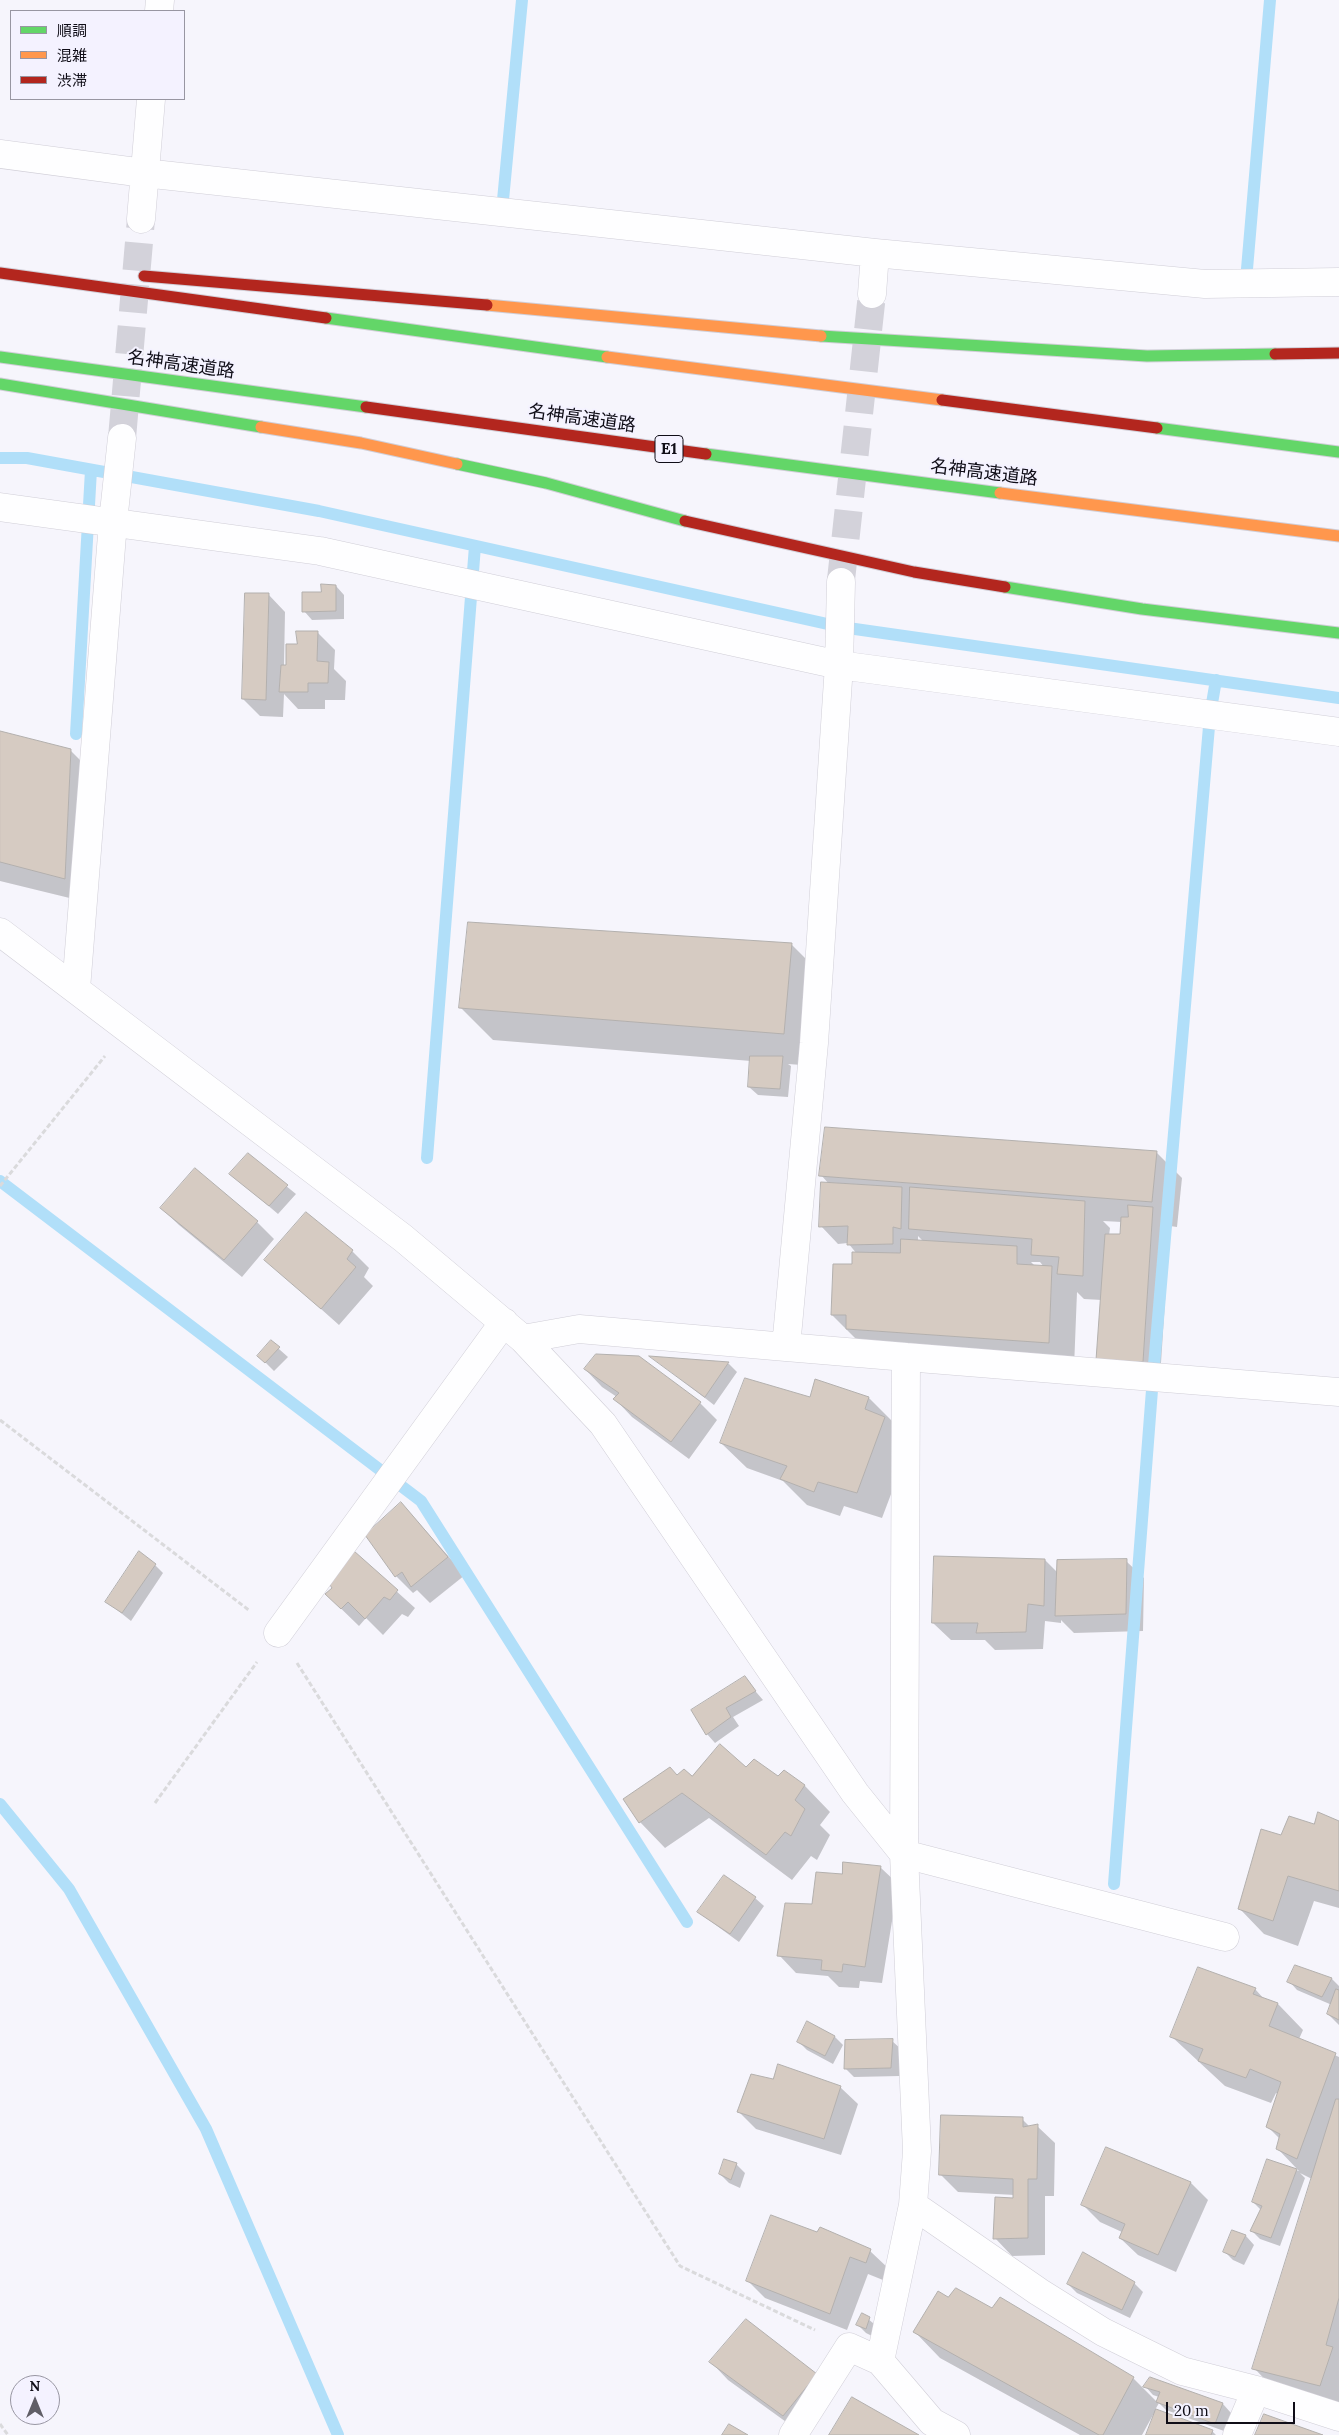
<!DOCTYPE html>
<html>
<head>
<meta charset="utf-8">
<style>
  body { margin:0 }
  #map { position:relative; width:1339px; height:2435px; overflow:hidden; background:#f6f5fc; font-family:Lora,"Noto Sans JP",serif }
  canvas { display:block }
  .legend { position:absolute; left:10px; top:10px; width:175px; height:90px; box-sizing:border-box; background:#f4f2ff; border:1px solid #9896a2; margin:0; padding:6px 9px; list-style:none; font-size:15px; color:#0f0d17 }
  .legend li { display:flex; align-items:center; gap:10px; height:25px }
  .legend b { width:25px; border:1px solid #9896a2 }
  .north { position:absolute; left:10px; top:2375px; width:50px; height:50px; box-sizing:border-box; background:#f4f2ff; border:1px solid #9896a2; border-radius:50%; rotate:0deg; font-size:14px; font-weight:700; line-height:20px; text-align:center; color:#0f0d17 }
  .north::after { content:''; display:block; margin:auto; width:18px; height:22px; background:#605e67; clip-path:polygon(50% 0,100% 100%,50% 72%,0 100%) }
  .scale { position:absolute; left:1166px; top:2402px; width:129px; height:22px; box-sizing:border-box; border:2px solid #0f0d17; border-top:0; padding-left:6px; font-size:15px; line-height:18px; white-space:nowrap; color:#0f0d17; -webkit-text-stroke:4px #f4f2ff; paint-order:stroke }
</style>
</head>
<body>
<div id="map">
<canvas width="1339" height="2435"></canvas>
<ul class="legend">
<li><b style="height:6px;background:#63d668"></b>順調</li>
<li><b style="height:6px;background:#ff974d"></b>混雑</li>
<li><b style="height:6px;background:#b3261e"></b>渋滞</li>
</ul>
<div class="north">N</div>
<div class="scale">20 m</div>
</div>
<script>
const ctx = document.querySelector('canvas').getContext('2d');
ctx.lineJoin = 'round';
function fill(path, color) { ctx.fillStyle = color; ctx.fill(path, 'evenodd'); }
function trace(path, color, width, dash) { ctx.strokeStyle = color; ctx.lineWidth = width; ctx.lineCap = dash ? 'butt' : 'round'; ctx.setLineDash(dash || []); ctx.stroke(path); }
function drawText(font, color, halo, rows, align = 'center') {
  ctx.font = font + ' Lora,"Noto Sans JP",serif'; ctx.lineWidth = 4; ctx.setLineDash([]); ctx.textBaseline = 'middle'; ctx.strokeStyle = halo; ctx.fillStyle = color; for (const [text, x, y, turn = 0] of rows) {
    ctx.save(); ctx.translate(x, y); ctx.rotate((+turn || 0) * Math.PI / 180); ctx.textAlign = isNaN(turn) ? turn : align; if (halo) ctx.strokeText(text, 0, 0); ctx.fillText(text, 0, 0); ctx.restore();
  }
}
const shadow = new Path2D(`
  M336 586 344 595V619L312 620 304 611Z
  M268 594 285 612 284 666H287L298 645 317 632 335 650 334 669 346 681 345 700H325V709H298L284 694 283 717 260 716 243 699Z
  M0 732 70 750 96 776 90 903 0 881Z
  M791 944 824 977 816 1066 788 1064 791 1066 788 1097 758 1095 749 1087 751 1061 493 1040 461 1008Z
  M1156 1152 1182 1178 1177 1227 1170 1226 1160 1378 1115 1377 1102 1300 1084 1299 1077 1292 1074 1368 857 1340 832 1315 857 1254 848 1243 838 1244 821 1226 829 1184 821 1175ZM1103 1221 1122 1222V1235L1109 1236 1110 1228ZM918 1236 924 1242H918ZM1031 1262H1040L1044 1267H1036Z
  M248 1155 296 1194 278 1214 231 1174Z
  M161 1208 257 1222 274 1239 242 1277 179 1225Z
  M352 1251 369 1268 364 1277 373 1286 339 1325 266 1260Z
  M271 1342 288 1357 274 1371 259 1356Z
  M652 1357 729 1364 737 1372 714 1405Z
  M585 1369 700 1403 717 1420 689 1459 632 1417 615 1399 617 1397 602 1387Z
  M811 1398H869L894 1423 910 1444 882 1518 844 1506 840 1516 807 1505 783 1481 747 1468 721 1443Z
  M401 1503 465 1575 430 1603 417 1590 413 1593 396 1576Z
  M354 1553 415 1608 408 1617 402 1614 383 1635 366 1618 359 1626 327 1595 334 1588Z
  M1045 1560 1058 1573 1126 1561 1144 1578 1143 1631 1074 1633 1061 1620V1623L1045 1621 1043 1649 995 1650 985 1640H951L933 1623Z
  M155 1565 163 1573 131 1621 106 1601Z
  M744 1678 763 1700 733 1717 739 1726 715 1743 707 1734 692 1711Z
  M784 1772 805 1786 830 1812 820 1825 830 1835 817 1860 811 1856 792 1880 709 1818 665 1848 640 1822 678 1777 778 1778Z
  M1339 1822V1908L1314 1901 1298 1946 1264 1934 1239 1908 1314 1826Z
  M880 1867 898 1884 882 1983 860 1981 859 1988 839 1987 828 1976 796 1973 779 1955 814 1905 843 1875Z
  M755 1898 764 1906 739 1942 698 1912Z
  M1296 1967 1332 1979 1339 1986V2025L1328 2014 1332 2005 1297 1990 1289 1981Z
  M1255 1989 1265 2000 1278 2004 1303 2030 1299 2039 1339 2057V2409L1279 2394 1254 2368 1312 2179 1300 2173 1305 2178 1280 2246 1260 2239 1252 2231 1261 2210 1253 2202 1268 2161 1299 2171 1277 2148 1280 2139 1268 2127 1278 2094 1276 2093 1271 2103 1225 2086 1171 2036Z
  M835 2037 843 2045 833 2064 807 2050 798 2041Z
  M892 2041 901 2049 900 2076 854 2077 845 2068Z
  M773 2081 840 2087 858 2104 841 2155 756 2129 739 2112Z
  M1022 2119 1030 2127 1037 2126 1055 2143 1054 2196H1045V2255L1012 2256 995 2238 1015 2199V2195L958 2192 941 2175Z
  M736 2164 745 2173 740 2188 729 2183 720 2174Z
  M1191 2183 1208 2200 1176 2272 1138 2255 1120 2238 1122 2232 1100 2222 1083 2205Z
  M1233 2232 1246 2236 1254 2245 1244 2265 1233 2260 1224 2251Z
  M870 2251 888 2268 883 2280 868 2274 847 2330 765 2298 748 2281Z
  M1134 2283 1143 2292 1130 2318 1077 2293 1068 2284Z
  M949 2299 993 2310 1133 2378 1157 2402 1159 2397 1153 2395 1145 2386 1150 2378 1223 2404 1231 2413 1224 2431 1166 2410 1159 2403 1155 2410 1212 2431 1216 2435H1147L1154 2413 1142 2435H1080L940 2358 915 2332Z
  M863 2315 878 2327 874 2337 866 2333 858 2325Z
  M711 2362 816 2375 800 2432 728 2380Z`);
const stream = new Path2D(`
  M503 200 522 0
  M1247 269 1270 0
  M0 458H27L319 511 841 627 1339 698
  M76 734 91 470
  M427 1158 475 546
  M0 1181 421 1501 687 1922
  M0 1804 69 1889 206 2129 338 2435
  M1114 1884 1153 1377 1210 715 1216 680`);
const building = new Path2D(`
  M321 584 336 585V611L302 612V592H321Z
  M245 593H269L266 700 242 699Z
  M296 631H318L317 661 329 662 328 683H308V692H279L281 665H286V644H297Z
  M0 731 71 749 65 879 0 862Z
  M468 922 792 943 784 1034 459 1008Z
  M750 1056H783L780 1089 748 1087Z
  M825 1127 1157 1151 1152 1202 819 1176Z
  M248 1153 288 1185 269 1206 229 1174Z
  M195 1168 258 1221 224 1260 160 1208Z
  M821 1182 902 1187 901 1229 893 1227V1244L847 1245 848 1226 819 1227Z
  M910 1187 1085 1201 1083 1276 1057 1274 1059 1257 1031 1255 1032 1239 909 1229Z
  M1128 1205 1153 1207 1143 1362 1096 1360 1105 1234H1120L1121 1217H1128Z
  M306 1212 353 1250 347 1259 356 1267 321 1309 264 1260Z
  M901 1239 1017 1246V1264L1052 1266 1049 1343 846 1329V1315H831L833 1264H852V1252L900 1253Z
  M271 1340 280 1347 265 1363 257 1356Z
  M596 1354 639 1356 701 1402 671 1442 613 1399 619 1393 584 1369Z
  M649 1356 729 1362 705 1397Z
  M745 1378 810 1397 815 1379 869 1397 865 1409 885 1417 857 1493 818 1482 814 1492 780 1479 787 1466 720 1443Z
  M401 1502 448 1557 411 1587 402 1572 395 1577 365 1535Z
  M139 1551 156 1564 122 1613 105 1602Z
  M354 1551 398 1590 390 1600 384 1597 365 1619 348 1602 341 1609 325 1594 332 1588 326 1579Z
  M934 1556 1045 1559 1044 1606 1028 1604 1026 1632 976 1633 978 1623H932Z
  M1127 1559 1126 1614 1055 1616 1057 1560Z
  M745 1676 756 1691 726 1708 731 1717 706 1735 691 1710Z
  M720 1744 746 1767 754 1759 778 1776 784 1770 805 1785 795 1800 805 1809 791 1836 785 1832 766 1855 682 1793 639 1823 623 1799 670 1767 677 1775 684 1769 692 1776Z
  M1318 1812 1339 1821V1891L1288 1876 1273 1921 1238 1909 1261 1829 1281 1835 1289 1816 1314 1824Z
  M843 1862 881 1866 865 1967 843 1964 842 1972 821 1970 822 1960 777 1956 785 1903 812 1904 816 1872 842 1874Z
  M724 1875 756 1897 730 1934 697 1912Z
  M1295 1965 1332 1978 1322 1997 1287 1982Z
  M1198 1967 1256 1988 1253 1994 1278 2003 1269 2026 1336 2053 1297 2159 1276 2149 1280 2134 1266 2127 1281 2082 1250 2069 1246 2078 1198 2061 1203 2049 1170 2037Z
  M1336 1989 1339 1990V2020L1327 2014Z
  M807 2021 835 2036 825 2056 797 2042Z
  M893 2039 891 2068 844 2069 845 2040Z
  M778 2064 841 2086 824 2139 737 2112 751 2074 773 2079Z
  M1336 2099H1339V2298L1326 2345 1333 2347 1320 2386 1252 2369Z
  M941 2115 1023 2117V2127L1038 2124 1037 2179H1028V2238L993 2239 995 2197 1013 2198V2179L939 2175Z
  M1106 2147 1191 2182 1158 2255 1119 2238 1125 2224 1081 2205Z
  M724 2159 737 2163 731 2180 719 2174Z
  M1267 2159 1297 2169 1271 2238 1250 2231 1262 2206 1252 2202Z
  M771 2215 817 2232 820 2227 871 2249 866 2263 850 2257 830 2314 746 2281Z
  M1232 2230 1246 2235 1235 2257 1223 2252Z
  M1083 2252 1135 2282 1122 2310 1067 2284Z
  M956 2288 992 2308 1000 2297 1134 2377 1103 2435H1099L913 2332 938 2291 948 2297Z
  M862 2313 870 2317 866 2329 856 2325Z
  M746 2319 817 2374 783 2416 709 2362Z
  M1150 2377 1223 2403 1215 2424 1156 2402 1160 2392 1143 2387Z
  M852 2397 919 2435H829Z
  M1156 2409 1213 2430 1211 2435H1146Z
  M1264 2414 1323 2435H1255Z
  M729 2424 748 2435H722Z`);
const streetTunnel = new Path2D(`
  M122 438 141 219
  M841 580 872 294`);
const path = new Path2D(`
  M0 1186 105 1056
  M0 1420 250 1611
  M297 1663 680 2266 815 2330
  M155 1803 257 1662
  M0 2424 8 2435`);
const street = new Path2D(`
  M159 11 160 0
  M0 154 144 173 875 253 1205 284 1339 282
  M141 219 151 99
  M872 294 875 253
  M0 507 320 551 839 665 1339 732
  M0 932 403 1238 523 1339 603 1424 855 1793 904 1854 917 2151 913 2205 880 2361 932 2422 956 2435
  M76 989 113 522 122 438
  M523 1339 579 1329 786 1347 814 1043 839 665 841 582
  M786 1347 906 1357 904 1854 1225 1937
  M906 1357 1339 1392
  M278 1633 504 1322
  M913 2205 1039 2292 1103 2332 1182 2371 1256 2390 1339 2417
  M793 2435 849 2347 880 2361
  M1237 2435 1256 2390`);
const fast = new Path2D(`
  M326 318 607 357
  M821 336 1147 356 1275 354
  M0 357 366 407
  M0 384 261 427
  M1157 428 1339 452
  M706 454 1000 493
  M457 464 546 483 685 521
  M1005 587 1142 609 1339 633`);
const slow = new Path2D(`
  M487 305 821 336
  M607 357 942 400
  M261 427 361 443 457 464
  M1000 493 1339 536`);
const jam = new Path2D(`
  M0 273 326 318
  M144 276 487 305
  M1275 354 1339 353
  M942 400 1157 428
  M366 407 706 454
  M685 521 914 572 1005 587`);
const shields = [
  [669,449,28]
];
const shieldNames = [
  ["E1",669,449]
];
const streetNames = [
  ["名神高速道路",181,365,8],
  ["名神高速道路",582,419,8],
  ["名神高速道路",984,473,7]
];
fill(shadow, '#0003');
trace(stream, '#b1dff9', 12);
fill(building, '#d6cbc2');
trace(building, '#b3b0ae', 1);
trace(streetTunnel, '#d3d2da', 28, [28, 14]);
trace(street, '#d0ced7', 29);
trace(fast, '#d0ced7', 13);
trace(slow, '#d0ced7', 13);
trace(jam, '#d0ced7', 13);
trace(path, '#dadadc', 3, [5, 2.5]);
trace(street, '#fefeff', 28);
trace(fast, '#63d668', 11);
trace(slow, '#ff974d', 11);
trace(jam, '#b3261e', 11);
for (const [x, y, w] of shields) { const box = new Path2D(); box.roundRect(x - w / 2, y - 13.5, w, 27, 4); ctx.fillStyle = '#f4f2ff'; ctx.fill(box); trace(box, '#0f0d17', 1); }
drawText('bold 16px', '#0f0d17', null, shieldNames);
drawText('18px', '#0f0d17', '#f4f2ff', streetNames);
</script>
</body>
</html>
